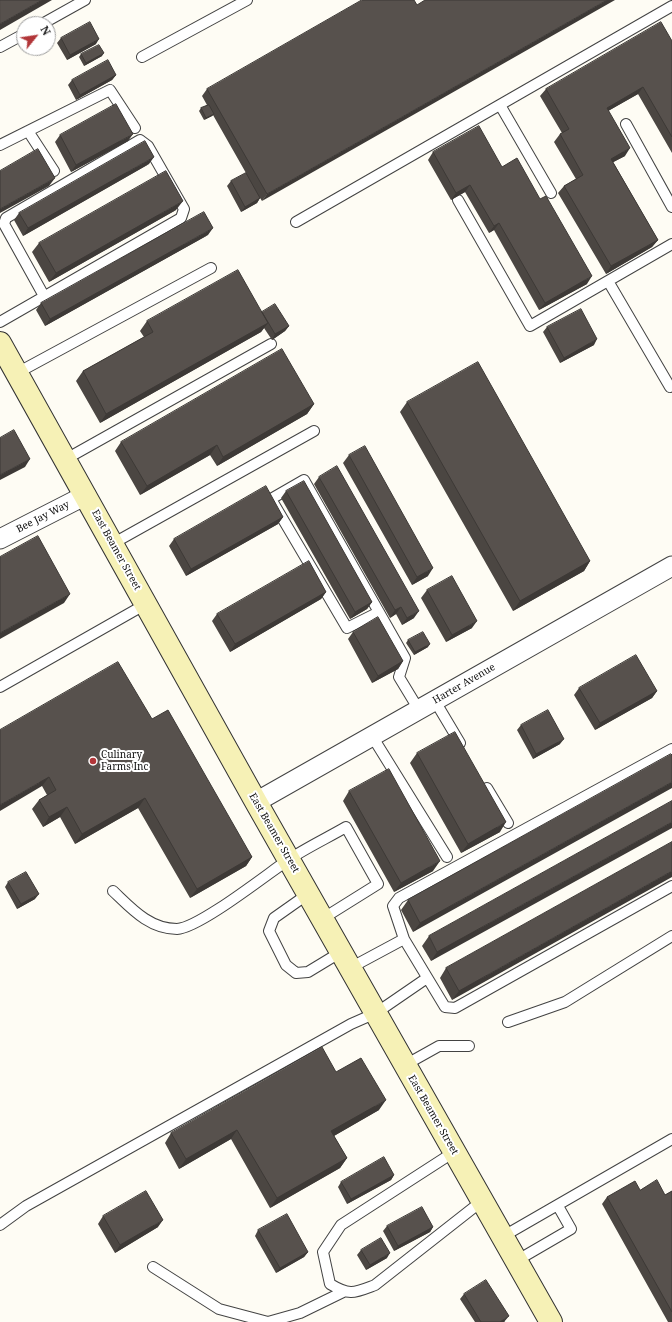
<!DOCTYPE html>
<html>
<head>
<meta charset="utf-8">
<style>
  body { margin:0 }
  #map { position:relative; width:672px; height:1322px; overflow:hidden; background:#fefcf4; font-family:"Noto Serif",serif }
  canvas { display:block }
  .north { position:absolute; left:16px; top:16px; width:40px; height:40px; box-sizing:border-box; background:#fff; border:1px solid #9f9f9f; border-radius:50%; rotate:60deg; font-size:11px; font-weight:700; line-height:16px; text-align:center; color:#101010 }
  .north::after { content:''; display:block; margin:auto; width:14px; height:18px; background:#b23639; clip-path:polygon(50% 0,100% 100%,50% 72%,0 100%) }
</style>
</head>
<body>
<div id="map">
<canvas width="672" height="1322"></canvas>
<div class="north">N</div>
</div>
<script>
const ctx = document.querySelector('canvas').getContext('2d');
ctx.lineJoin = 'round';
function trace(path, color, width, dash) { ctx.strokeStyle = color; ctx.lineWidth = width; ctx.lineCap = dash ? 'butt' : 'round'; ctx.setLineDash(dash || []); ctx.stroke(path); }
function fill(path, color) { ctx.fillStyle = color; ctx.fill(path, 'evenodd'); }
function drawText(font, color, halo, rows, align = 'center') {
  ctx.font = font + ' "Noto Serif",serif'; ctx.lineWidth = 4; ctx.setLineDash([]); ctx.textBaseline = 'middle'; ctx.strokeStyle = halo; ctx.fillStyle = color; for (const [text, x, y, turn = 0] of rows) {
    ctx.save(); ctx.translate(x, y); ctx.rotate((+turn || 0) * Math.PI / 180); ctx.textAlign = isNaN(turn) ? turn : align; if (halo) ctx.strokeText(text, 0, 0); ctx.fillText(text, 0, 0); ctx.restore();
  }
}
const lane = new Path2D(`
  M42 24 85 0
  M0 47 24 34
  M142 57 247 0
  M500 105 551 193
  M626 124 672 207
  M28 131 54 171
  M0 145 110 90 135 128
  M458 200 530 326 672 244
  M296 222 672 6
  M608 281 670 387 672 386
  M0 322 181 218 184 209 148 146 140 140 6 218 4 224 44 296
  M17 373 211 268
  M66 459 271 344
  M112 544 314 431
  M379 612 347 628 271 499 304 480 405 658 399 677 419 710
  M0 687 146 604
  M435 701 460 743
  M372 736 447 857
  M672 749 399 898 393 906 404 939 445 1007 455 1008 672 886
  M487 788 508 823
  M113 891C131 908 149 929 177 929 199 928 266 875 288 860 306 848 327 838 346 827L378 884 322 919
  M308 894 274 918 269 931 286 965 296 973 308 972 341 952
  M350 968 404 939
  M508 1022 565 1002 672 936
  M405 1065 439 1046H469
  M454 1152 341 1225 323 1252 330 1284C350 1296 354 1293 375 1285L482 1201
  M0 1225 26 1206 351 1024 376 1013 427 978
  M502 1237 672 1139
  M516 1261 571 1229 558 1206
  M153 1267 219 1309 268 1322 300 1313 343 1292`);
const street = new Path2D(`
  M0 539 86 495
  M256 802 672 566`);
const secondary = new Path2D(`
  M0 343 256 802 551 1322`);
const wall = new Path2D(`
  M414 0 262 201 260 198 257 203 241 212 227 186 231 181 246 173 213 115 212 116 204 120 199 111 201 108 207 105 202 96 207 89Z
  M61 38 96 44 67 60 57 43Z
  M672 41V153L638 94 608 111 625 156 613 162 658 240 652 247 606 274 558 193 564 186 576 179 554 142 560 134 562 133 540 96 546 89Z
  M81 54 102 56 84 66 79 57Z
  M116 75 112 80 76 100 68 85 72 80Z
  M60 135 128 141 71 172 55 142Z
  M433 152 502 167 587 284 539 310 494 230 489 233 465 192 451 200 428 160Z
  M149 164 23 236 14 220 19 213Z
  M176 210 49 282 32 252 39 243Z
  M208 235 45 326 36 310 41 303Z
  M262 312 289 326 285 331 272 340 264 328 261 332 100 423 76 381 83 371 144 337 140 331 147 321Z
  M547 327 594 345 560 363 543 332Z
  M407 402 590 561 584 571 513 611 400 412Z
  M314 404 307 414 217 466 210 455 140 495 115 451 121 442Z
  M349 455 428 576 412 585 343 463Z
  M319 477 414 618 402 625 396 614 390 618 314 484Z
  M286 491 372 602 367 609 350 619 281 498Z
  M283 517 278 524 186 576 169 546 174 539Z
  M427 590 472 628 446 642 421 598Z
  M326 592 321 599 230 652 212 621 217 614Z
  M353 632 403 661 398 669 372 683 348 639Z
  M408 640 428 647 414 655 406 643Z
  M579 688 657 691 652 698 595 730 574 695Z
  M152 719 252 857 246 866 190 898 138 808 75 844 60 817 43 827 32 809 39 800 47 795 42 786 0 730Z
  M521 725 560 744 533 759 517 730Z
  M417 753 500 832 461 853 410 763Z
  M672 755 413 932 401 910 408 900Z
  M349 791 433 871 394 892 343 801Z
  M672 801 431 961 422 946 429 936Z
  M672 842 452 1000 440 978 446 968Z
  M8 882 35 899 17 909 5 887Z
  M336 1072 379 1110 334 1136 347 1158 340 1168 270 1208 231 1139 179 1169 165 1143 171 1133Z
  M394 1175 391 1180 347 1204 338 1187 341 1182Z
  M640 1190 665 1195 672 1191V1322H668L602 1204 607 1197Z
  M103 1216 158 1227 115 1253 98 1224Z
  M387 1226 433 1227 430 1232 394 1251 383 1231Z
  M258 1230 308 1252 304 1257 276 1273 255 1236Z
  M361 1250 387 1258 366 1270 357 1255Z
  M464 1294 505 1321 504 1322H475L460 1299Z`);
const shadedWall = new Path2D(`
  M42 0H52L0 30V24Z
  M607 0H615L262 201 267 194Z
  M99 39 96 44 67 60 70 55Z
  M104 53 102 56 84 66 86 63Z
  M116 75 112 80 76 100 80 95Z
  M643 87 638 94 601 115 607 108Z
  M214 114 212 116 204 120 206 118Z
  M133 134 128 141 71 172 76 165Z
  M630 148 625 156 606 166 611 159Z
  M154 157 149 164 23 236 28 228Z
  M55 178 49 186 0 213V209Z
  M470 185 465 192 451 200 456 193Z
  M260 198 257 203 241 212 245 207Z
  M183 201 176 210 49 282 56 273Z
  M499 223 494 230 489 233 494 226Z
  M213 228 208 235 45 326 50 319Z
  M658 240 652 247 606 274 611 266Z
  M592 276 587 284 539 310 545 303Z
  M268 323 261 332 100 423 106 414Z
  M289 326 285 331 272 340 275 334Z
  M597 339 594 345 560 363 564 358Z
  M314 404 307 414 217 466 223 457Z
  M217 445 210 455 140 495 147 486Z
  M30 459 25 467 0 480V475Z
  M283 517 278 524 186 576 191 569Z
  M590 561 584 571 513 611 520 601Z
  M433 568 428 576 412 585 417 577Z
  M326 592 321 599 230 652 235 644Z
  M70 594 64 603 0 639V633Z
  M372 602 367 609 350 619 355 612Z
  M401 607 396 614 390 618 395 610Z
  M419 611 414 618 402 625 407 618Z
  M477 621 472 628 446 642 452 635Z
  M430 644 428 647 414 655 415 652Z
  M403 661 398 669 372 683 378 676Z
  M657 691 652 698 595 730 600 723Z
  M564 739 560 744 533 759 536 754Z
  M49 777 42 786 0 811V805Z
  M672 782V788L413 932 420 923Z
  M145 798 138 808 75 844 82 834Z
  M67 807 60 817 43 827 49 817Z
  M506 822 500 832 461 853 468 844Z
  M672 822V828L431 961 437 952Z
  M252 857 246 866 190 898 197 889Z
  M440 861 433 871 394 892 401 883Z
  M672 871V877L452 1000 459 991Z
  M39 894 35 899 17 909 21 904Z
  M386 1100 379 1110 325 1141 331 1131Z
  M237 1130 231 1139 179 1169 186 1159Z
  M347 1158 340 1168 270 1208 277 1198Z
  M394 1175 391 1180 347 1204 351 1199Z
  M163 1220 158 1227 115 1253 120 1245Z
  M433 1227 430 1232 394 1251 398 1246Z
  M308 1252 304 1257 276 1273 280 1268Z
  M390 1253 387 1258 366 1270 370 1265Z
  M509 1316 504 1322H500Z`);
const building = new Path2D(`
  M0 0H42L0 24Z
  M362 0H414L417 5 425 0H607L267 194 207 89Z
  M90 22 99 39 70 55 61 38Z
  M661 22 672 41V137L643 87 607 108 630 148 611 159 658 240 611 266 564 186 583 175 560 134 569 129 546 89Z
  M99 45 104 53 86 63 81 54Z
  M108 60 116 75 80 95 72 80Z
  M116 104 133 134 76 165 60 135Z
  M209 105 214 114 206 118 201 108Z
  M479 126 502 167 517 158 540 199 546 196 592 276 545 303 499 223 494 226 470 185 456 193 433 152Z
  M145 141 154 157 28 228 19 213Z
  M38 149 55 178 0 209V171Z
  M166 171 183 201 56 273 39 243Z
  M246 173 260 198 245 207 231 181Z
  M204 212 213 228 50 319 41 303Z
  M238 270 268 323 106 414 83 371 153 332 147 321Z
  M275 304 289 326 275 334 262 312Z
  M581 309 597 339 564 358 547 327Z
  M282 349 314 404 223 457 217 445 147 486 121 442Z
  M478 362 590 561 520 601 407 402Z
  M14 430 30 459 0 475V438Z
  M365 446 433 568 417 577 349 455Z
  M337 466 419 611 407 618 401 607 395 610 319 477Z
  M304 481 372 602 355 612 286 491Z
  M266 486 283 517 191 569 174 539Z
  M38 536 70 594 0 633V557Z
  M309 561 326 592 235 644 217 614Z
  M452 576 477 621 452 635 427 590Z
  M378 617 403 661 378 676 353 632Z
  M423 632 430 644 415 652 408 640Z
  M636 655 657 691 600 723 579 688Z
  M118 662 152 719 168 710 252 857 197 889 145 798 82 834 67 807 49 817 39 800 56 790 49 777 0 805V730Z
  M548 710 564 739 536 754 521 725Z
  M455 732 506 822 468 844 417 753Z
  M671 754 672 755V782L420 923 408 900Z
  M389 769 440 861 401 883 349 791Z
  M672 801V822L437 952 429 936Z
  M672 842V871L459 991 446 968Z
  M26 872 39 894 21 904 8 882Z
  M322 1047 336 1072 361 1058 386 1100 331 1131 347 1158 277 1198 237 1130 186 1159 171 1133Z
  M384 1157 394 1175 351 1199 341 1182Z
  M657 1180 665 1195 672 1191V1312L607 1197 635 1181 640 1190Z
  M146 1191 163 1220 120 1245 103 1216Z
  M422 1207 433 1227 398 1246 387 1226Z
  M287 1214 308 1252 280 1268 258 1230Z
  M381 1238 390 1253 370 1265 361 1250Z
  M486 1280 509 1316 500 1322H481L464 1294Z`);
const markers = [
  [93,761,4,"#b23639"]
];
const streetNames = [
  ["Bee Jay Way",43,517,-27],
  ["East Beamer Street",116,550,61],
  ["Harter Avenue",464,684,-30],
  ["East Beamer Street",274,833,60],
  ["East Beamer Street",433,1115,60]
];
const poiNames = [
  ["Culinary",101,755],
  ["Farms Inc",101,767]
];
trace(lane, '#434343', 12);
trace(street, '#434343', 21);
trace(secondary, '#323232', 24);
trace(lane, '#fff', 10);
trace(street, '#fff', 19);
trace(secondary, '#f6f1b6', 22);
fill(wall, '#4b4642');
fill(shadedWall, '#3d3936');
fill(building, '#57514d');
trace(building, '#3d3936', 1);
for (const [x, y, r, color] of markers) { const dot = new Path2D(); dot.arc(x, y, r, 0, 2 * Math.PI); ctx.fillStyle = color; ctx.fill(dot); trace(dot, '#fff', 1.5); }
drawText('10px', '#101010', '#fff', streetNames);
drawText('10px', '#101010', '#fff', poiNames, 'left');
</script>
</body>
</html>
